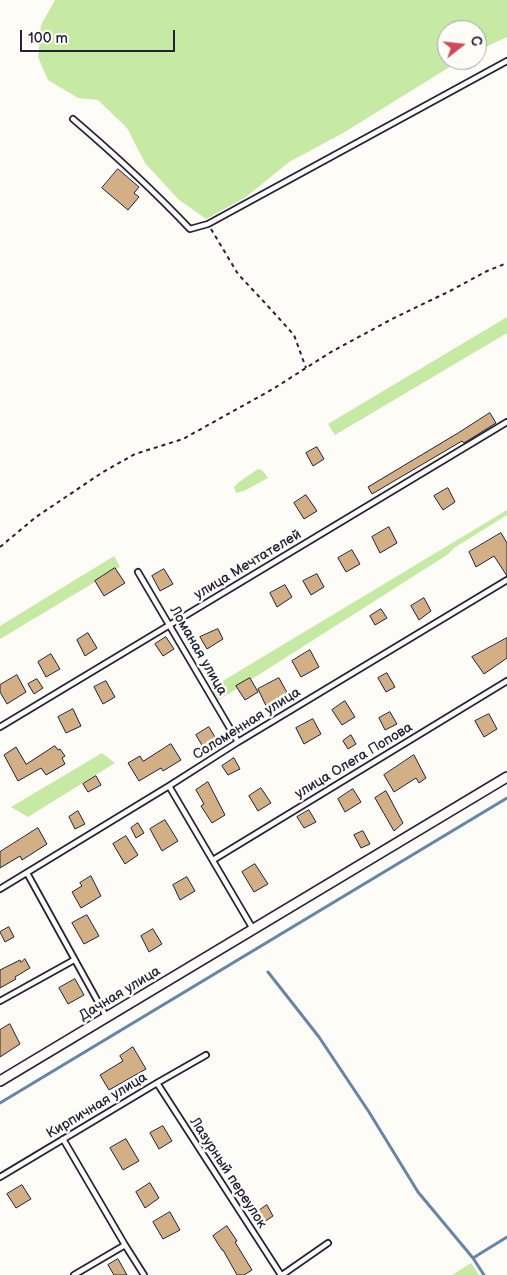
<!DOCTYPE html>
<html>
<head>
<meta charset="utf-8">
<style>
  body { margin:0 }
  #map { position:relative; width:507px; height:1275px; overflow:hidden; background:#fdfcf7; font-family:"Balsamiq Sans",sans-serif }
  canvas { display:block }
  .north { position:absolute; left:437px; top:20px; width:50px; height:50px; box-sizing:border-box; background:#fdfcf7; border:1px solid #a5a5ac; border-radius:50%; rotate:74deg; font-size:14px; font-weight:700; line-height:20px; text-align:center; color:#22223b }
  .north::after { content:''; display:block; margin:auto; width:18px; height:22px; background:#d1495b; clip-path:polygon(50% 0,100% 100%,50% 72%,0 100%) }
  .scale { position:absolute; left:20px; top:30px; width:155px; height:22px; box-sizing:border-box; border:2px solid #22223b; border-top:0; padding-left:6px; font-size:15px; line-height:18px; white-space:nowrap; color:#22223b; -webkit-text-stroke:4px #fdfcf7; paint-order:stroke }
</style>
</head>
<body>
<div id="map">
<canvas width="507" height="1275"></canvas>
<div class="north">С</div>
<div class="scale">100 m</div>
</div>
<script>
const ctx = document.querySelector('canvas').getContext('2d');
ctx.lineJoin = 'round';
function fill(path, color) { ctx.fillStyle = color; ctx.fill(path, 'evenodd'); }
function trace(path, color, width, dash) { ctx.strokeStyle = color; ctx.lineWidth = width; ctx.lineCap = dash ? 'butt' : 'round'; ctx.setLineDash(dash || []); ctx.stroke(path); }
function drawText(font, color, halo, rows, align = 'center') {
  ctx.font = font + ' "Balsamiq Sans",sans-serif'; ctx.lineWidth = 5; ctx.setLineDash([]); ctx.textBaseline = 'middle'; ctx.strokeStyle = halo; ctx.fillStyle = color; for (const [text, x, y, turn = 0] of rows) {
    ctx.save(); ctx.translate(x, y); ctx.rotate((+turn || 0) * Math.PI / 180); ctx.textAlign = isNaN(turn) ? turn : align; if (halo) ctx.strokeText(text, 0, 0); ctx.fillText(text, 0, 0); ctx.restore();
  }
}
const green = new Path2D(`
  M55 0H507V37L477 51V30H447V60H461L343 133 289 162 246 197 206 219 178 199 145 163 127 128 98 100 78 98 48 80 38 57 41 25Z
  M507 317V333L335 435 328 424Z
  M258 469 262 470 268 478 244 491 236 493 234 487 239 482Z
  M507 510V515L454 548 447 555 219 700 211 688Z
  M114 556 120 567 0 639V626Z
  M102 753 115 763 28 817 11 807Z
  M471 1263 479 1275H452Z`);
const stream = new Path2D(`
  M268 972 319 1037 369 1112 418 1192 473 1258 484 1275
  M0 1103 507 798
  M473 1258 507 1237`);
const building = new Path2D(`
  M118 169 139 187 134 193 139 197 128 210 102 188Z
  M490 413 496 423 464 443 462 441 372 494 368 487 458 433Z
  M317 447 324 459 313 466 306 453Z
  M448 488 455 502 443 510 434 496Z
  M306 495 317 511 304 519 294 503Z
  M389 527 397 543 380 553 372 537Z
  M501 533 507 543V576L494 556 476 567 469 552Z
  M352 550 360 564 346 572 338 558Z
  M115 568 125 583 104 596 95 581Z
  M164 569 173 584 160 591 152 576Z
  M317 574 324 587 311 595 303 581Z
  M285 585 292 597 277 607 270 593Z
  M424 598 431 611 419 620 411 606Z
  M381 609 387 618 375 625 370 616Z
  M218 629 223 639 207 649 200 637Z
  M88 633 97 648 85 656 77 640Z
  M166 637 174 649 163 656 155 644Z
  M507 638V658L484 674 472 657Z
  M310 650 319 667 301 677 292 661Z
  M51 654 60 669 46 677 38 662Z
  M387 673 395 687 386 692 378 678Z
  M17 675 26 692 7 704 0 692V685Z
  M250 678 258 692 245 700 236 686Z
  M279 678 290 698 268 710 258 689Z
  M37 679 43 688 34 694 28 684Z
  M106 681 115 697 103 704 94 687Z
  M345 701 355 717 342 725 332 710Z
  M73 709 81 726 66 733 58 717Z
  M390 712 397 724 385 730 379 718Z
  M489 714 497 729 484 737 475 721Z
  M313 719 321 734 304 744 296 728Z
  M209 727 216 739 203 747 196 735Z
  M351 735 356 744 348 749 343 741Z
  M171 744 181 760 163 771 161 768 139 781 128 763 140 756 143 761Z
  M55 746 58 750 60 749 65 756 62 758 65 764 46 775 41 768 18 781 4 755 16 747 26 764Z
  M414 755 426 778 419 783 416 778 394 792 384 775Z
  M234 758 240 769 228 775 222 766Z
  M96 776 101 785 88 792 83 784Z
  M208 782 225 815 212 823 201 806 204 804 196 790Z
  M261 788 271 803 258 811 249 796Z
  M353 789 361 802 345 812 338 799Z
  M386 791 403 823 394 831 375 798Z
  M309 810 316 822 304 828 297 817Z
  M78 811 85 824 75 829 69 817Z
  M165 820 178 841 162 851 150 829Z
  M138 823 144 833 136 838 131 828Z
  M38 828 47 844 22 860 20 856 0 868V852Z
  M363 831 370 844 361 848 354 835Z
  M126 836 138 855 125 864 113 844Z
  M255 864 268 884 254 892 242 872Z
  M91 876 101 896 81 908 72 892 82 886 80 883Z
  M187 877 195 891 180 900 173 885Z
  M87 915 99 936 84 944 72 923Z
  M9 927 14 937 5 942 0 932Z
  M153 929 162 944 149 952 141 936Z
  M25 959 30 968 15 977 16 979 0 988V970L20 960 21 962Z
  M75 979 84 995 68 1004 59 988Z
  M10 1024 20 1044 0 1057V1030Z
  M133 1047 146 1069 109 1090 100 1075 123 1061 120 1056Z
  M163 1126 172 1141 159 1149 150 1133Z
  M126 1139 139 1161 123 1170 110 1148Z
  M150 1183 159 1198 145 1208 136 1192Z
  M22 1185 31 1199 16 1208 7 1194Z
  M267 1205 273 1216 264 1222 257 1212Z
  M170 1212 180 1230 163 1239 153 1222Z
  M227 1226 237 1241 235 1242 252 1270 244 1275H237L223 1250H222L213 1236Z
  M118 1259 127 1275H114L108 1265Z`);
const path = new Path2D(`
  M211 229 238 274 266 304 294 335 306 368
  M0 547 36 517 103 472 135 454 183 439 273 389 331 352 392 319 450 291 487 271 507 263`);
const lane = new Path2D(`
  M73 119C114 154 153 190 190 229L208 224 507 61
  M138 572 238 742
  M0 727 507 422
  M169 786 253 929
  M213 860 507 681
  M27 873 107 1018
  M0 889 169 786 238 742 507 580
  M0 1001 74 960
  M157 1083 281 1275
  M63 1139 125 1245 144 1275
  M0 1177 157 1083 206 1055
  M74 1275 125 1245
  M282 1275 328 1243`);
const street = new Path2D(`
  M0 1081 507 777`);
const streetNames = [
  ["улица Мечтателей",248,565,-31],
  ["Ломаная улица",198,651,60],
  ["Соломенная улица",247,724,-32],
  ["улица Олега Попова",354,761,-31],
  ["Дачная улица",120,994,-31],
  ["Кирпичная улица",97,1106,-31],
  ["Лазурный переулок",228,1173,57]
];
fill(green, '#c6eaa3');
trace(stream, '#6586a8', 3);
fill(building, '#d3af85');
trace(building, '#22223b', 1);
trace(lane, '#22223b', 8);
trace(street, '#22223b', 12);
trace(path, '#22223b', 2, [4, 4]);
trace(lane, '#fdfcf7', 4.5);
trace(street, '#fdfcf7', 9);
drawText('14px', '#22223b', '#fdfcf7', streetNames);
</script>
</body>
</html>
